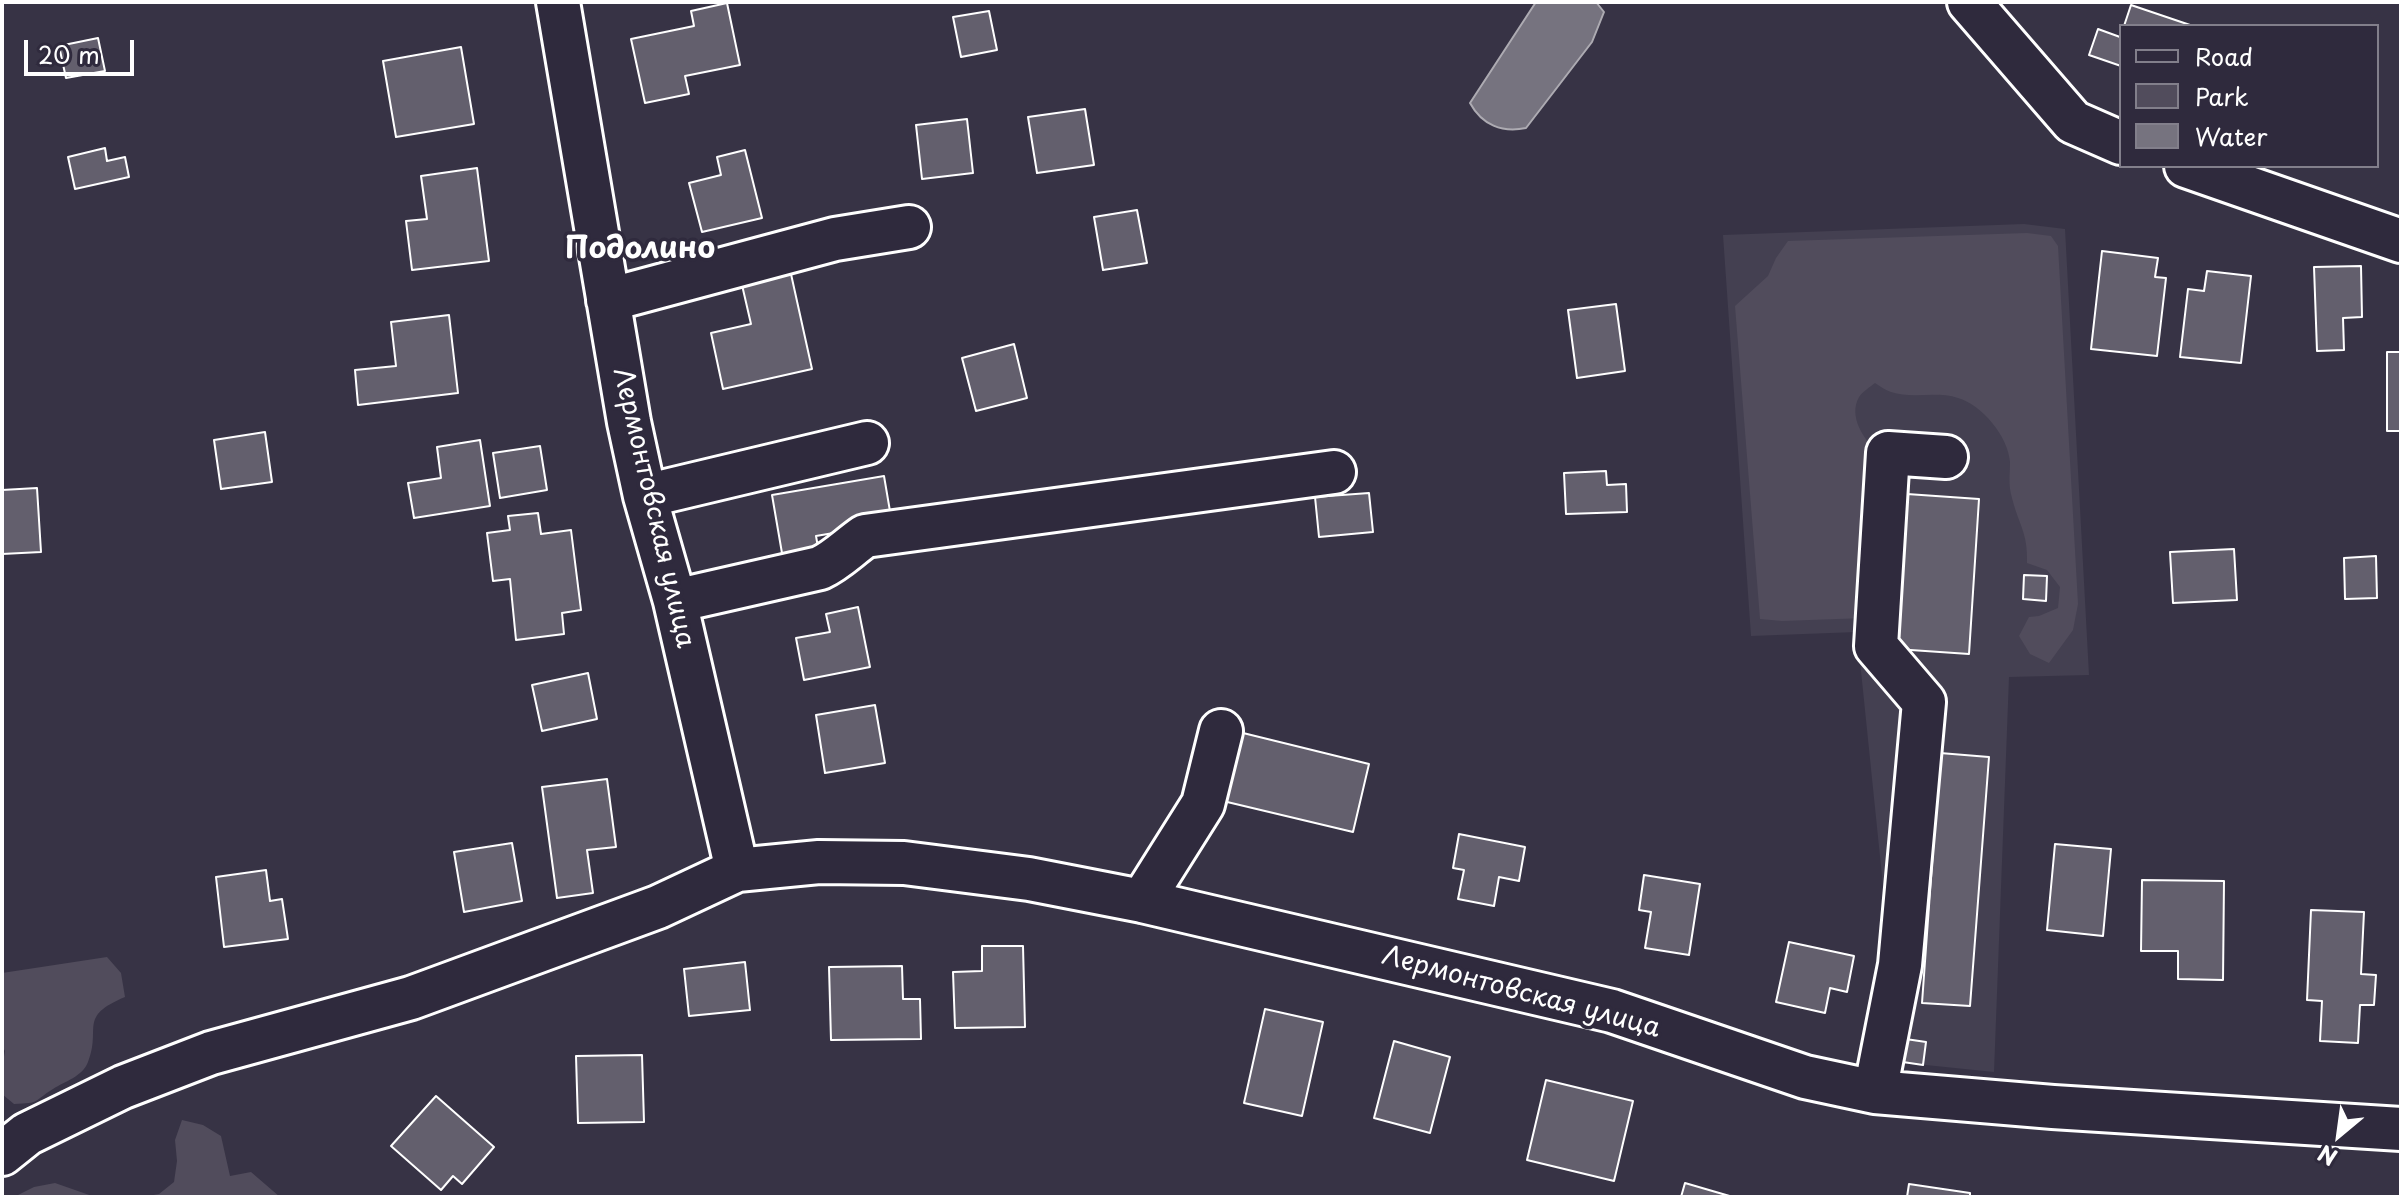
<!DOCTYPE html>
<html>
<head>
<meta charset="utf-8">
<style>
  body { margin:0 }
  #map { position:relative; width:2403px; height:1199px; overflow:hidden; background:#373345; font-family:"Playpen Sans",sans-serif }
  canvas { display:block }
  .frame { position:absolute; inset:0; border:4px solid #fff; pointer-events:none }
  .legend { position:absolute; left:2119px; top:24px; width:260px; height:144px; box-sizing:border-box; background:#2f2a3d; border:2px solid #827f8b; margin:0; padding:10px 14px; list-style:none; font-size:24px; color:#fff }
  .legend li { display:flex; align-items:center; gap:16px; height:40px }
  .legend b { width:40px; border:2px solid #827f8b }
  .north { position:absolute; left:2299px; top:1095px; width:80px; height:80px; -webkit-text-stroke:6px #2f2a3d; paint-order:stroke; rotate:209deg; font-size:22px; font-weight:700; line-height:32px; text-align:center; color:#fff }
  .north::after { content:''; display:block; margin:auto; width:28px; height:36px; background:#fff; clip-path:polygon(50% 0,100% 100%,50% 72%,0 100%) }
  .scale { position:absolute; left:24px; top:40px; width:110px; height:36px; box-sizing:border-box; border:4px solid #fff; border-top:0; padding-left:10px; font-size:24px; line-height:28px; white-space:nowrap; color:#fff; -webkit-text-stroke:6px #2f2a3d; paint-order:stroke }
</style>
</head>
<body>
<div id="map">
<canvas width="2403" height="1199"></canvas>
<div class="frame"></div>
<ul class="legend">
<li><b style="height:10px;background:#2f2a3d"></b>Road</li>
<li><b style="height:22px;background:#514c5c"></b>Park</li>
<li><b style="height:22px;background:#76737f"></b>Water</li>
</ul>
<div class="north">N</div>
<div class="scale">20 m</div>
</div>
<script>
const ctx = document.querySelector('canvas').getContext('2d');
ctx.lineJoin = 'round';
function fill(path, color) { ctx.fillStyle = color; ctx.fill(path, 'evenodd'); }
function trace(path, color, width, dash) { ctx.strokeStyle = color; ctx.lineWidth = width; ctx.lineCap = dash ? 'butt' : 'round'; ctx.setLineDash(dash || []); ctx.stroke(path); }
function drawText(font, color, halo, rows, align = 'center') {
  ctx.font = font + ' "Playpen Sans",sans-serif'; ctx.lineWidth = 7; ctx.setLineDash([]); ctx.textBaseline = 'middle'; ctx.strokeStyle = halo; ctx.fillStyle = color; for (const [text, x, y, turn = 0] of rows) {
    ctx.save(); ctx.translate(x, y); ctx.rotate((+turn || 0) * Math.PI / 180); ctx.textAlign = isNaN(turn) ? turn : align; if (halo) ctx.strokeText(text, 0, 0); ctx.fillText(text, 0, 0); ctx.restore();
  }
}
const built = new Path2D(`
  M2024 224 2065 229 2089 675 2009 677 1994 1072 1916 1064 1866 1055 1886 915 1857 632 1751 636 1723 235Z`);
const green = new Path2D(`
  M2027 233 2051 236 2058 246 2078 604 2073 630 2049 663 2030 654 2019 636 2029 617 2039 616 2058 608 2060 587 2047 570 2027 563C2028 532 2019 526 2012 498 2008 485 2010 475 2010 462 2008 436 1982 405 1958 398 1937 391 1911 399 1891 392 1885 390 1880 386 1875 383 1870 387 1862 392 1859 397 1848 417 1864 438 1876 452L1865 618 1782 621 1760 619 1735 306 1768 276 1776 258 1788 241Z
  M107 957 121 973 125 997C77 1017 102 1028 88 1062 82 1077 65 1081 53 1089 32 1102 41 1103 14 1104L2 1094V1068L5 1051 2 1046V973Z
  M182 1120 203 1125 221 1136 230 1176 251 1172 280 1197H142L159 1194 174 1182 177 1161 175 1140Z
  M55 1183 95 1197H14L34 1187Z`);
const water = new Path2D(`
  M1536 2H1596L1604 12 1592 42 1526 128C1502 133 1482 125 1470 103Z`);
const building = new Path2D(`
  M727 3 740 65 685 76 689 94 645 103 631 39 694 26 691 11Z
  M2131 5 2193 26H2124Z
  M989 11 997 50 961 57 953 17Z
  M2098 29 2120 37 2121 34V66L2089 55Z
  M98 38 105 71 66 78 59 46Z
  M461 47 474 124 396 137 383 61Z
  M1085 109 1094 165 1037 173 1028 117Z
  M967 119 973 173 922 179 916 125Z
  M105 148 107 161 125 157 129 177 75 189 68 157Z
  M745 150 762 218 702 232 689 183 721 175 717 157Z
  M477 168 489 261 412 270 406 221 427 219 421 176Z
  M1137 210 1147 263 1103 270 1094 217Z
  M2102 251 2158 258 2155 277 2166 278 2157 356 2091 349Z
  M2361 266 2362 317 2343 318 2344 350 2317 351 2314 267Z
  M2207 271 2251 276 2241 363 2180 357 2188 289 2204 291Z
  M791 274 812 369 723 389 711 333 751 324 742 285Z
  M1616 304 1625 371 1577 378 1568 310Z
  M449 315 458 393 358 405 355 370 396 366 391 322Z
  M1014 344 1027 398 976 411 962 358Z
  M2387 352H2401V431H2387Z
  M265 432 272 482 221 489 214 440Z
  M480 440 490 506 414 518 408 483 441 478 437 447Z
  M540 446 547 490 500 498 493 453Z
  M1606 471 1607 485 1626 484 1627 512 1566 514 1564 473Z
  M884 476 892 523 816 536 819 553 783 559 772 495Z
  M37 488 41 552 2 554V490Z
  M1369 493 1373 532 1319 537 1315 497Z
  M1907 494 1979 499 1969 654 1896 649Z
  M538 513 541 534 571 530 581 610 562 613 564 634 516 640 510 579 493 581 487 533 510 530 508 516Z
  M2234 549 2237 600 2173 603 2170 552Z
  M2376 556 2377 598 2345 599 2344 558Z
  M2024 575 2047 576 2046 601 2023 599Z
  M858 607 870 667 804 680 796 638 830 632 826 614Z
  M588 673 597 719 542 731 532 685Z
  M875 705 885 763 825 773 816 715Z
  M1239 732 1369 764 1353 832 1223 801Z
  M1940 753 1989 757 1970 1006 1922 1003Z
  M607 779 616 847 587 850 593 893 557 898 542 787Z
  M1459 834 1525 847 1519 881 1499 877 1494 906 1458 899 1464 870 1453 868Z
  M512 843 522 901 464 912 454 852Z
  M2055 844 2111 849 2103 936 2047 930Z
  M266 870 270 901 282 899 288 939 224 947 216 877Z
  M1644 875 1700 884 1689 955 1645 948 1651 912 1639 910Z
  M2142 880 2224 881 2223 980 2178 979V951H2141Z
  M2311 910 2364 912 2361 974 2376 975 2374 1005H2360L2358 1043 2320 1041 2322 1001 2307 1000Z
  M1789 942 1854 956 1847 992 1830 988 1825 1013 1776 1002Z
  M982 946H1023L1025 1027 955 1028 953 972 982 971Z
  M745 962 750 1010 689 1016 684 969Z
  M902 966 903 999H920L921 1039 831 1040 829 967Z
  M1265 1009 1323 1022 1302 1116 1244 1103Z
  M1899 1038 1926 1042 1923 1065 1896 1061Z
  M1394 1041 1450 1057 1430 1133 1374 1118Z
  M642 1055 644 1122 578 1123 576 1056Z
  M1546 1080 1633 1101 1614 1181 1527 1160Z
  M436 1096 494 1147 462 1184 453 1176 441 1190 391 1146Z
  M1685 1183 1733 1197H1681Z
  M1909 1184 1970 1193V1197H1907Z`);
const minor = new Path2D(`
  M558 2 629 422 645 496 675 601 737 870
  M1969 2 2073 122 2121 143
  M2186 166 2401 241
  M608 300 835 239 909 227
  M645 496 867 443
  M675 601 820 568C837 560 849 547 865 536L1334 472
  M1142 901 1203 804 1221 731
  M1875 1092 1900 965 1924 702 1876 646 1888 453 1946 457
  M2 1154 27 1134 123 1087 211 1053 411 998 658 907 737 870 819 862 904 863 1029 879 1142 901 1612 1011 1805 1077 1875 1092 2053 1107 2401 1129`);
const streetNames = [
  ["Лермонтовская улица",653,508,77],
  ["Лермонтовская улица",1521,993,15]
];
const quarterNames = [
  ["Подолино",640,250]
];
fill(built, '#444051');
fill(green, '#514c5c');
fill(water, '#76737f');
trace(water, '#adabb2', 2);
fill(building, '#635f6d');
trace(building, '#fff', 2);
trace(minor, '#fff', 48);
trace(minor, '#2f2a3d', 42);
drawText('26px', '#fff', '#2f2a3d', streetNames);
drawText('bold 30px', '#fff', '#2f2a3d', quarterNames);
</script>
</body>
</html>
